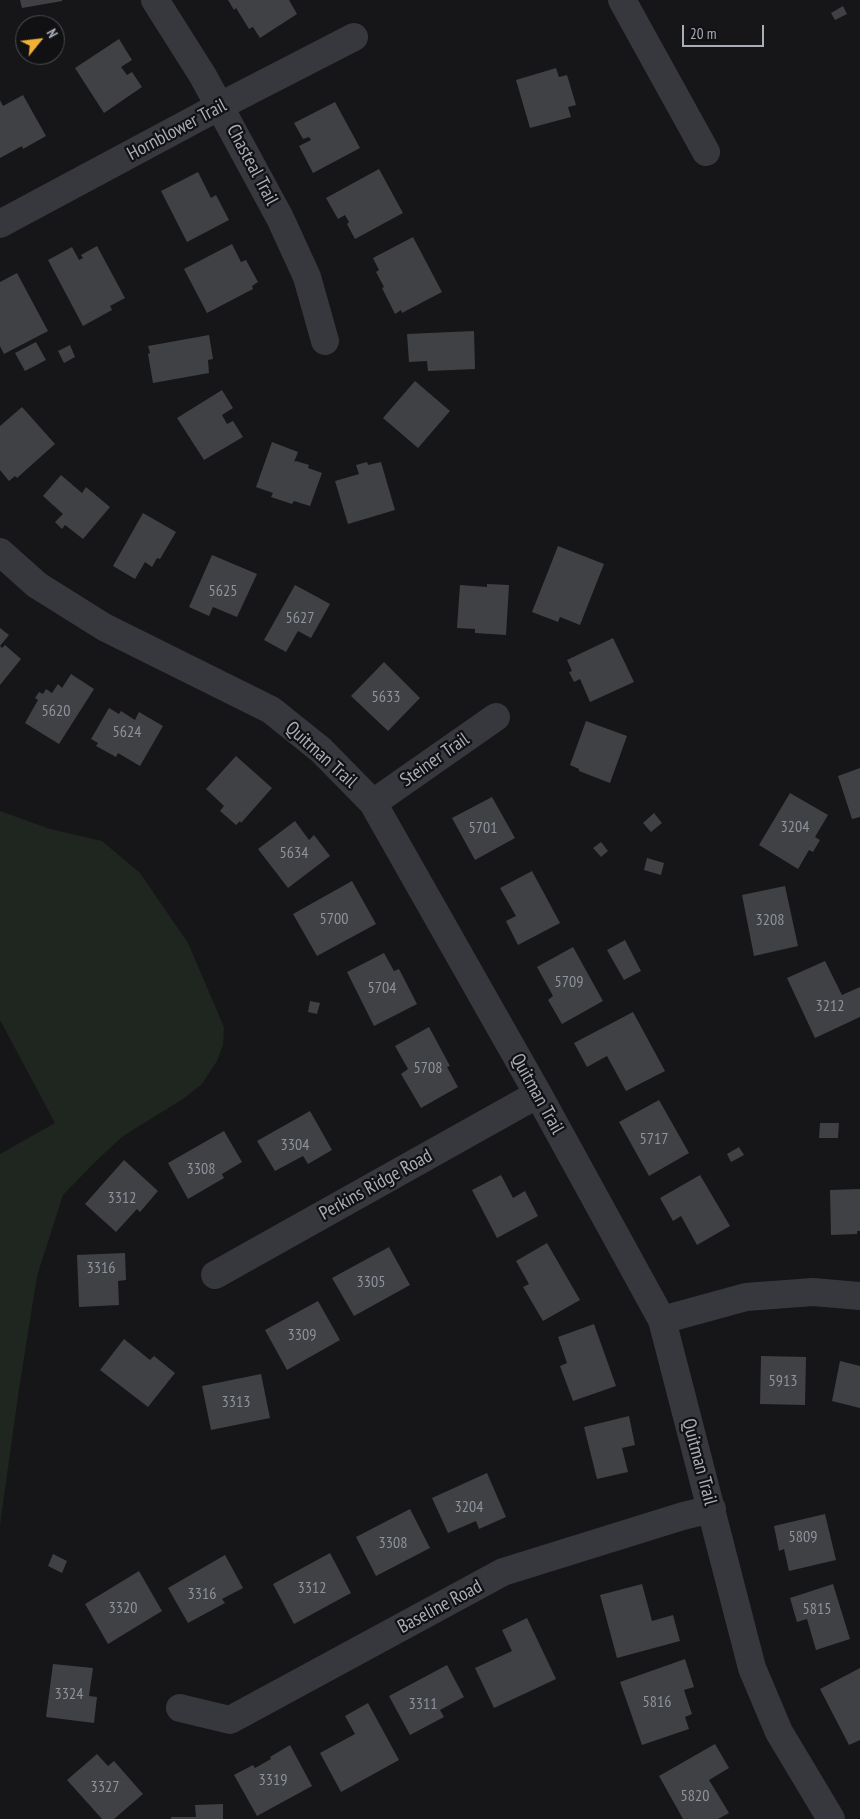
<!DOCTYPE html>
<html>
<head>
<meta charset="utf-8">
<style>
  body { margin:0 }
  #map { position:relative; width:860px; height:1819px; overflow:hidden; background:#161618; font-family:"PT Sans Narrow",sans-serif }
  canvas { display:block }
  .north { position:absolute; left:15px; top:15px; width:50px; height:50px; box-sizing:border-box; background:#111113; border:1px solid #4d4f55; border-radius:50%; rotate:61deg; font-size:14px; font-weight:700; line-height:20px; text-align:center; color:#a8adb8 }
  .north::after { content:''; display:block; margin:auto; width:18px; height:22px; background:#f2b134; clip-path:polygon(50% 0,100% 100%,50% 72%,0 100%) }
  .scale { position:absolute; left:682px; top:25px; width:82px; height:22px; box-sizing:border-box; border:2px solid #a8adb8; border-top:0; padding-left:6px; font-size:15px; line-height:18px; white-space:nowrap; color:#a8adb8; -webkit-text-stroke:4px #111113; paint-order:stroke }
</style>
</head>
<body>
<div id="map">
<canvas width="860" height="1819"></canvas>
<div class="north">N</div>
<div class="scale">20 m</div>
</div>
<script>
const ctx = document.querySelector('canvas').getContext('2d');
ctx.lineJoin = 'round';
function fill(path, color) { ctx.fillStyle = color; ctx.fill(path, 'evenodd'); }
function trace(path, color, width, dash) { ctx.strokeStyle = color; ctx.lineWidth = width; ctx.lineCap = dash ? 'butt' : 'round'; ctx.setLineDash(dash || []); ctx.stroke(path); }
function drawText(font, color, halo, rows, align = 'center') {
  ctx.font = font + ' "PT Sans Narrow",sans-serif'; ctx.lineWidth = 4.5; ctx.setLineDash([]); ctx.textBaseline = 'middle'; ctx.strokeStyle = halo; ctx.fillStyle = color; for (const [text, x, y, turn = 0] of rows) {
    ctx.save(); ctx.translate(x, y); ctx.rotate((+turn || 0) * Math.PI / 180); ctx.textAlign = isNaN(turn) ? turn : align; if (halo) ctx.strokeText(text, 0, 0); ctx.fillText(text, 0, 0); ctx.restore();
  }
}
const green = new Path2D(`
  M0 811 50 829 102 841 140 873 188 943 224 1027 223 1045 217 1061 202 1084 183 1099 123 1136 94 1163 63 1195 37 1276 19 1389 0 1525V1154L55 1123 0 1020Z`);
const building = new Path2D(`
  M20 0H62V1L22 8Z
  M228 0H289L297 14 260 38 253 27 249 29 236 8 234 10Z
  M843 6 847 14 835 20 831 13Z
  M119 39 132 60 121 67 127 75 132 72 142 87 104 113 75 68Z
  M556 68 559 77 567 75 576 105 568 107 571 117 530 128 516 80Z
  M23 95 46 136 23 149 22 146 0 158V100L3 106Z
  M335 102 360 148 313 173 299 146 311 140 309 137 303 139 294 123Z
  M379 169 403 213 355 239 347 224 349 222 345 215 338 219 326 198Z
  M198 172 211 198 216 195 229 220 187 242 161 191Z
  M413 237 442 292 402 313 401 310 395 314 382 288 384 287 376 272 379 270 373 258Z
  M232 244 241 262 246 260 258 282 252 286 253 289 207 313 184 269Z
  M97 246 125 298 110 306 112 310 83 326 48 260 72 247 79 260 83 258 81 255Z
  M17 273 48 331 4 354 0 346V282Z
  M474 331 475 369 428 371 427 361 409 362 407 334Z
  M209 335 213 359 208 360 209 373 153 383 148 354 150 353 148 346Z
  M36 342 46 360 25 371 15 353Z
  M70 345 75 357 64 363 58 351Z
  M415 381 450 411 418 448 383 418Z
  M222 390 233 408 222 415 227 424 233 421 243 437 204 460 177 418Z
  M22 407 55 444 17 478 15 476 9 481 0 470V426Z
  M272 442 298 452 294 462 296 461 309 465 308 468 322 473 310 506 294 501 292 504 271 497 273 493 256 487Z
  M367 462 368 465 381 462 395 510 348 524 335 481 359 474 356 465Z
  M61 475 82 493 86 487 110 507 83 539 65 525 62 529 55 522 63 514 43 496Z
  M143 513 176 532 160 559 157 558 152 567 145 562 135 579 113 566Z
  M558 546 604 564 580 625 560 617 558 622 532 612Z
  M212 555 257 574 237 617 213 607 209 616 189 607Z
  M487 584 509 585 506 635 475 633V629L457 628 460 585 487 587Z
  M295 585 330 604 311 638 298 631 286 652 264 640Z
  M0 628 9 635 0 646 2 648 5 645 21 659 0 685Z
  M613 638 634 682 590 702 580 679 574 682 569 672 572 671 567 660Z
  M384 662 420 698 388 731 351 696Z
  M71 674 94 689 59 744 25 723 38 700 35 698 39 692 43 694 46 689 52 693 58 684 62 688Z
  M109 708 119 714 121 711 135 720 139 712 163 726 140 766 118 753 116 757 96 746 98 743 91 739Z
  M586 721 627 736 610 783 579 771V769L570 765Z
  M236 756 272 788 241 823 240 821 236 825 220 811 224 806 206 789Z
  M860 768V817L852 819 838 776Z
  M790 793 828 815 815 837 820 840 813 852 809 850 798 869 759 845Z
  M492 797 515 838 475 860 452 818Z
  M654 813 662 823 651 832 643 823Z
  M295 821 309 840 314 835 330 856 288 888 258 849Z
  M601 842 608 851 601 857 593 848Z
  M647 858 664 863 661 875 644 870Z
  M532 871 560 923 518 945 506 921 516 916 500 888Z
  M352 881 376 924 317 956 293 914Z
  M785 886 798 946 754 956 742 895Z
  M625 940 641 971 624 980 607 950Z
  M573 947 603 1001 562 1024 548 1000 553 996 537 967Z
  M384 953 394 971 399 969 417 1004 374 1026 347 972Z
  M825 961 842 995 860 987V1017L815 1038 787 978Z
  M310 1001 320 1003 317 1014 308 1012Z
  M633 1012 665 1071 626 1091 607 1056 587 1067 574 1043Z
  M429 1027 450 1066 447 1067 458 1087 421 1108 401 1074 408 1069 395 1046Z
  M659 1100 689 1153 649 1176 619 1122Z
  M310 1111 332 1150 308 1164 303 1156 275 1171 257 1141Z
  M820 1123H839L838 1138H819Z
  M224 1131 242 1162 222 1174 224 1178 188 1199 168 1163Z
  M739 1147 744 1155 731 1162 727 1154Z
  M124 1160 158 1191 140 1212 137 1209 116 1232 85 1204Z
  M501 1175 513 1198 525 1191 538 1216 497 1238 472 1190Z
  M700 1175 730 1226 697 1245 681 1216 673 1221 660 1198Z
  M860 1189V1231H857V1234L831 1235 830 1190Z
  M547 1243 580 1300 543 1321 523 1287 529 1284 516 1261Z
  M389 1247 410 1285 354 1316 332 1278Z
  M125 1253 126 1280 118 1281 119 1305 79 1307 77 1255Z
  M318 1301 340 1340 287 1370 265 1330Z
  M594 1324 616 1386 573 1401 560 1366 567 1363 558 1337Z
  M124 1339 150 1360 154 1356 175 1373 148 1407 100 1370Z
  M761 1356 806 1357 805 1405 760 1404Z
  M840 1361 860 1366V1408L832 1401Z
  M261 1374 270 1418 211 1430 202 1386Z
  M629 1416 635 1445 622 1448 628 1472 597 1479 584 1427Z
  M487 1473 506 1517 479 1529 476 1521 448 1533 432 1498Z
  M410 1509 430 1548 376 1576 356 1537Z
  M825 1514 836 1560 789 1571 784 1549 779 1551 774 1526Z
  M330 1553 351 1593 294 1624 273 1584Z
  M53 1554 67 1561 62 1573 48 1566Z
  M225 1555 243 1588 222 1599 225 1603 188 1623 168 1588Z
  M139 1571 162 1611 108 1644 85 1604Z
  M642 1584 652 1621 673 1615 680 1641 617 1658 600 1595Z
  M833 1584 850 1639 816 1650 807 1619 797 1622 790 1598Z
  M527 1618 556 1679 494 1708 475 1668 512 1651 502 1630Z
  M685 1659 694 1687 684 1690 692 1714 685 1717 689 1729 642 1745 620 1682Z
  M53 1664 93 1668 89 1696 97 1697 94 1723 46 1717Z
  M447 1665 464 1697 440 1710 444 1717 410 1735 389 1696Z
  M860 1668V1740L849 1745 820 1689Z
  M368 1703 399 1760 341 1792 320 1753 355 1734 345 1716Z
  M715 1744 729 1768 709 1780 729 1813 718 1819H683L659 1776Z
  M290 1745 312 1786 257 1816 234 1775 253 1765 255 1768 271 1759 270 1757Z
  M97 1754 108 1766 114 1761 143 1794 114 1819H102L67 1780Z
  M223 1804V1819H171V1817H196L195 1805Z`);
const minor = new Path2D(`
  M155 0 203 76 280 218 307 277 325 341
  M622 0 706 152
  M0 224 220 106 354 37
  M0 552 37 585 104 627 271 710 321 750 373 803 538 1094 662 1320 752 1668 779 1732 831 1819
  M373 803 496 717
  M215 1275 538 1094
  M662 1320 746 1297 813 1292 860 1296
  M180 1708 230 1720 503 1572 683 1516 712 1509`);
const numberNames = [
  ["5625",223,591],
  ["5627",300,618],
  ["5633",386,697],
  ["5620",56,711],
  ["5624",127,732],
  ["3204",795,827],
  ["5701",483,828],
  ["5634",294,853],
  ["5700",334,919],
  ["3208",770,920],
  ["5709",569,982],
  ["5704",382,988],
  ["3212",830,1006],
  ["5708",428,1068],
  ["5717",654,1139],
  ["3304",295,1145],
  ["3308",201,1169],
  ["3312",122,1198],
  ["3316",101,1268],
  ["3305",371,1282],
  ["3309",302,1335],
  ["5913",783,1381],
  ["3313",236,1402],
  ["3204",469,1507],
  ["5809",803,1537],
  ["3308",393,1543],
  ["3312",312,1588],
  ["3316",202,1594],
  ["3320",123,1608],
  ["5815",817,1609],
  ["3324",69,1694],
  ["5816",657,1702],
  ["3311",423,1704],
  ["3319",273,1780],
  ["3327",105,1787],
  ["5820",695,1796]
];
const streetNames = [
  ["Hornblower Trail",177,130,-28],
  ["Chasteal Trail",252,165,62],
  ["Quitman Trail",321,755,42],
  ["Steiner Trail",435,760,-35],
  ["Quitman Trail",537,1094,61],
  ["Perkins Ridge Road",376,1185,-29],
  ["Quitman Trail",699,1462,75],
  ["Baseline Road",440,1607,-28]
];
fill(green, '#1e261f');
fill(building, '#404145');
trace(minor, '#37383d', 28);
drawText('16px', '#8e929b', null, numberNames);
drawText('19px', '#a8adb8', '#111113', streetNames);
</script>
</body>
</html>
